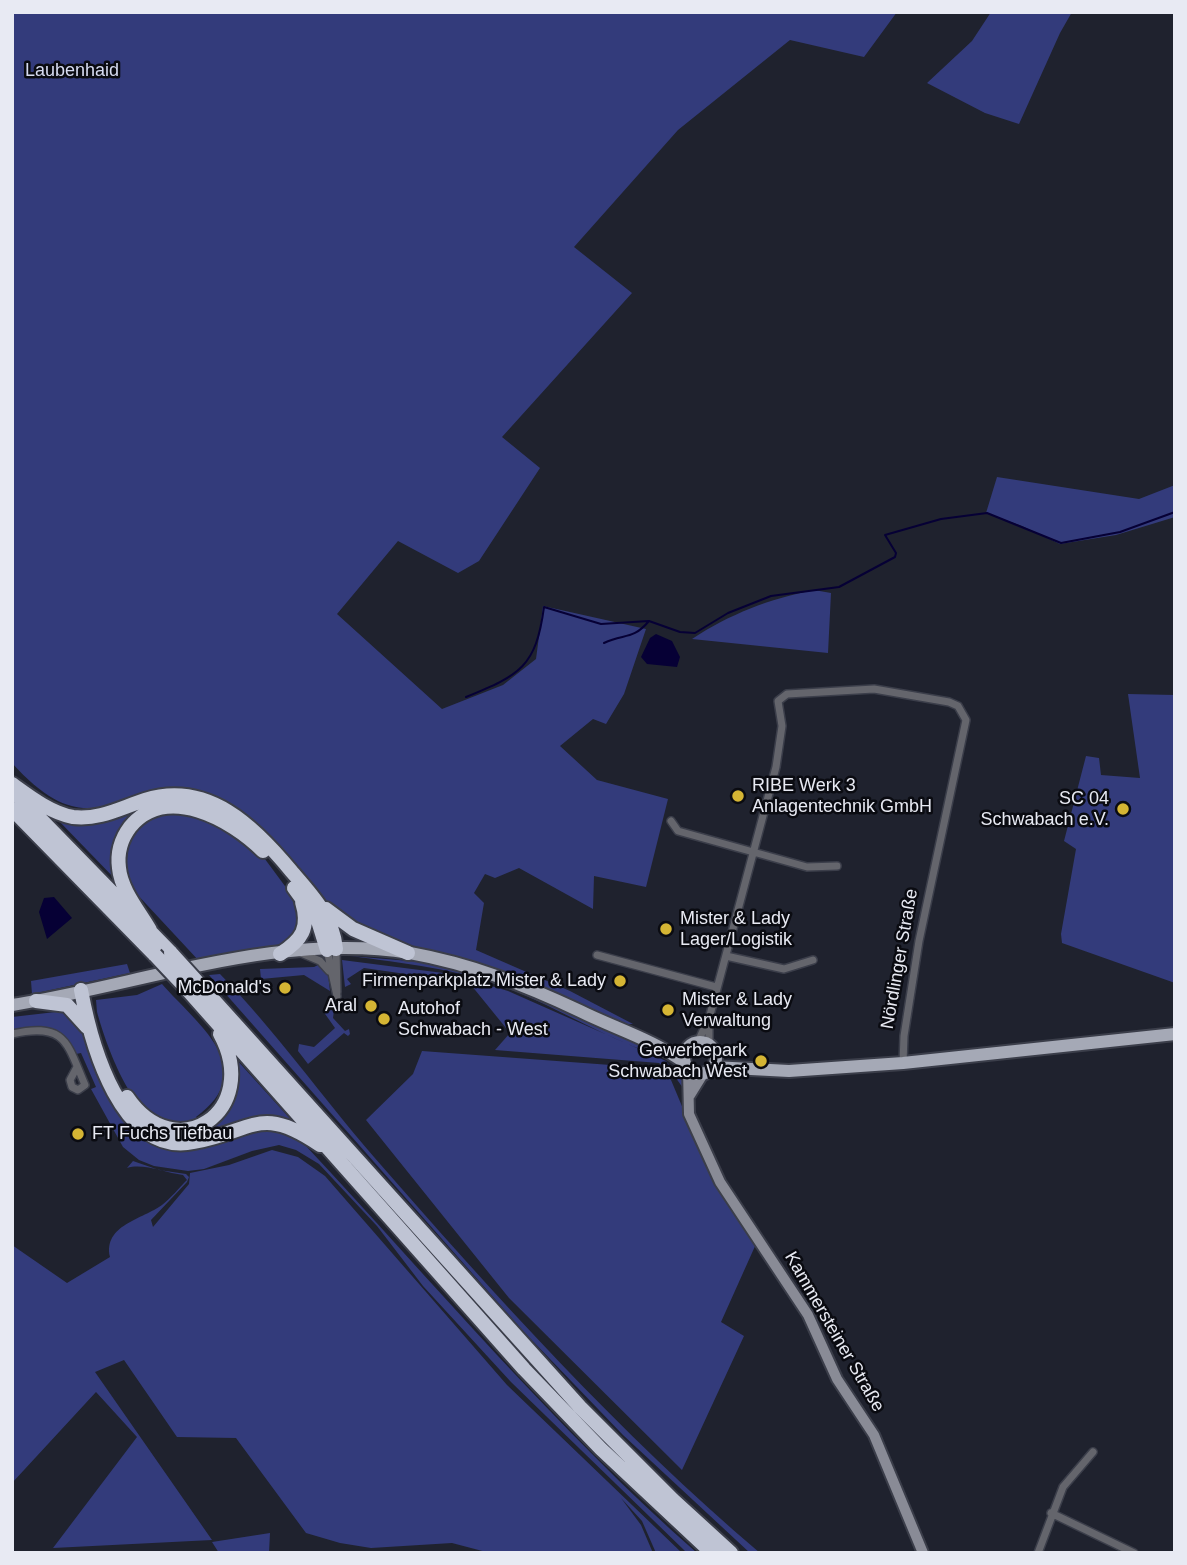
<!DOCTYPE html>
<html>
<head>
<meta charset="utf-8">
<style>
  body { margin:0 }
  #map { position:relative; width:1187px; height:1565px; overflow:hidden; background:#1f222e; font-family:Arial,sans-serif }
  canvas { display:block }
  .frame { position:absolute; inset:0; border:14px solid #e8eaf3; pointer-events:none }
</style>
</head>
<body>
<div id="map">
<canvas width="1187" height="1565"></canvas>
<div class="frame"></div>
</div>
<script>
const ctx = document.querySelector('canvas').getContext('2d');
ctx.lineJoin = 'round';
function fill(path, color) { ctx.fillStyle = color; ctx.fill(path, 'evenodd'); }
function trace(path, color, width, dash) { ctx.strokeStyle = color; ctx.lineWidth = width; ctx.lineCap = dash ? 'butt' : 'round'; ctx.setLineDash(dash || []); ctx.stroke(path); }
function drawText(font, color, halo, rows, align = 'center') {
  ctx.font = font + ' Arial,sans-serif'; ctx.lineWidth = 5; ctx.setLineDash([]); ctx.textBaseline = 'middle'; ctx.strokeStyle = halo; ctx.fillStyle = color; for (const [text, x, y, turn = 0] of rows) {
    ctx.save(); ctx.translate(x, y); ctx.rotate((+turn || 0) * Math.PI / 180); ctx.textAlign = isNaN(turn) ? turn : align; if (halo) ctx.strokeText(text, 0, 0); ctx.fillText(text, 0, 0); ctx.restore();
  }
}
const green = new Path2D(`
  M12 12H897L864 57 790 40 678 130 574 247 632 293 502 437 540 468 479 561 458 573 398 541 337 614 442 709 503 685 536 659 543 606 646 629 624 694 606 724 593 719 560 746 597 780 668 799 646 887 594 876 593 909 519 868 495 878 485 874 474 893 484 903 476 950 570 991 633 1024H625C575 1003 525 978 473 961 432 949 385 946 348 921 294 886 273 818 209 794 124 762 101 862 12 763Z
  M991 12H1072L1060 33 1019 124 985 113 927 83 972 41Z
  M997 477 1139 499 1175 485V517L1116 535 1060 544 1022 526 986 513Z
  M814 590 831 593 828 653 692 639C730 614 769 599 814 590Z
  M1128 694 1175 695V983L1062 943 1061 934 1076 849 1064 841 1086 756 1099 758 1101 775 1140 778Z
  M167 797C222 794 258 833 291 873 307 892 323 912 331 936 323 929 318 911 310 901 279 858 211 782 150 806 127 816 113 842 115 867 116 872 118 877 118 882L58 820 90 821Z
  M163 810 199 814 259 851 299 905 301 928 280 947 200 962 134 891C125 876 117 848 130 832 137 823 153 817 163 810Z
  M350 956 422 962 512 986 664 1057C609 1041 560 1008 507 988 457 969 403 963 350 956Z
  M342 960 451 974 508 991 666 1061 686 1085 683 1088 673 1074 659 1063 495 1050 510 1033 467 980 414 973 405 979 406 974 364 968 347 979 351 984 345 987Z
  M127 964 130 973 32 994 31 981Z
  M320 964 328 974 330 991 304 975 261 979 260 969 314 967Z
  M220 974C274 1029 323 1098 374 1157 495 1296 620 1434 760 1553H750L623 1435 524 1332 209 975Z
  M162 984C197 1024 262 1069 196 1117L198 1120C185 1123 172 1124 159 1120 128 1108 105 1041 97 1012L96 1000 137 995Z
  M85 1000C89 1006 91 1017 94 1025 107 1063 127 1133 177 1132 192 1132 206 1127 217 1117 233 1102 240 1080 235 1058L294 1123C251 1111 239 1129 200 1137 141 1149 123 1102 104 1056 96 1038 88 1020 85 1000Z
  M334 1010 333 1018 345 1031 349 1029 350 1034 348 1036 344 1033 308 1064 298 1051 299 1044 314 1047 335 1028 323 1011Z
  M64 1011 78 1019 117 1109 136 1131 214 1145 249 1132 274 1130 294 1138 306 1146C434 1283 556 1429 697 1553L686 1552 511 1382 423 1286 377 1226 319 1164 296 1150 279 1145 252 1151 204 1169 188 1171 154 1166 139 1160 123 1147 91 1089 96 1087 81 1053 76 1054C61 1020 44 1027 12 1031V1017Z
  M422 1051 651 1068 665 1074 671 1080 697 1142 756 1244 721 1322 744 1336 682 1470 509 1298 366 1120 413 1074Z
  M272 1150 298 1157 325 1176 507 1385 682 1553H656L642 1521 621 1498 641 1525 653 1553H490L452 1543 371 1548 340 1543 306 1533 236 1438 177 1437 124 1360 95 1372 212 1540 53 1548 137 1437 96 1392 12 1483V1245L67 1283 110 1257C103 1225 143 1219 162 1205 171 1198 179 1188 187 1180L183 1175C165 1173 144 1163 127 1168L133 1161 159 1170 186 1174 189 1177 187 1182 151 1220 153 1227 189 1184 190 1173 229 1165Z
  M270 1533 269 1553H219L212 1542Z`);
const water = new Path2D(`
  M656 634 672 641 680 657 677 667 647 664 641 657 650 638Z
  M54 897 72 918 47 939 39 912 44 898Z`);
const stream = new Path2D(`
  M604 643C624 633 632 641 649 621L680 632 695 633 728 613 771 596 839 587 895 557 896 553 885 535 941 519 987 513 1061 543 1120 532 1175 512
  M466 697C520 675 536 667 544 607L601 624 649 621`);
const street = new Path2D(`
  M671 821 678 831 807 867 837 866
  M336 949 337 992
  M327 950 337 996
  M301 953 320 961 329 971
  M597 955 716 987
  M726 956 784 969 813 960
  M12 1034C66 1022 67 1043 85 1085L78 1090 72 1087 70 1080 77 1067
  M698 1042 710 1015 776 767 782 726 778 701 787 694 874 689 949 702 958 706 966 720 919 941 904 1036 903 1063
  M709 1045V1021
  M1051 1513 1134 1553
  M1038 1553 1063 1487 1093 1452`);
const secondary = new Path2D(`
  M688 1069 689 1114 720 1182 808 1315 837 1379 874 1435 923 1553
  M690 1095 703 1074`);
const primary = new Path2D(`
  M12 1005C140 985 280 931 410 953 471 964 525 985 580 1011 614 1028 654 1040 685 1063
  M684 1058a16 16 0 1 1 32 0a16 16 0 1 1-32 0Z
  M713 1067 789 1071 903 1063 1175 1034`);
const highway = new Path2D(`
  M12 784C30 797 51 813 73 817 100 820 120 808 145 800 208 780 255 827 292 872 312 895 333 917 336 949
  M18 796 171 953
  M12 809 155 955
  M294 888 318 921 327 950
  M326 909 353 929 408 953
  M150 930C139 911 121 890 119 868 117 853 121 839 130 827 166 783 231 819 263 851
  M280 954C302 940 310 928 302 902
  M200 985 580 1407 673 1500 731 1553
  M186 988 524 1369 601 1449 712 1553
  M81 990C91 1044 121 1157 194 1142 254 1131 260 1104 320 1145
  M36 1001 67 1005 87 1027
  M127 1097C176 1169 262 1111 220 1034`);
const highwayBridge = new Path2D(`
  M171 953 200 985
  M155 955 186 988`);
const markers = [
  [738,796,7,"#d5b534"],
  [1123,809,7,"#d5b534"],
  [666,929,7,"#d5b534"],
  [620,981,7,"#d5b534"],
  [285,988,7,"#d5b534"],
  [371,1006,7,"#d5b534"],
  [668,1010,7,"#d5b534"],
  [384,1019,7,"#d5b534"],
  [761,1061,7,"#d5b534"],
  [78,1134,7,"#d5b534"]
];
const parkNames = [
  ["Laubenhaid",72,71]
];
const poiNames = [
  ["RIBE Werk 3",752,786],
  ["Anlagentechnik GmbH",752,807],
  ["SC 04",1109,799,"right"],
  ["Schwabach e.V.",1109,820,"right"],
  ["Mister & Lady",680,919],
  ["Lager/Logistik",680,940],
  ["Firmenparkplatz Mister & Lady",606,981,"right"],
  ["McDonald's",271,988,"right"],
  ["Mister & Lady",682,1000],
  ["Verwaltung",682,1021],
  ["Aral",357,1006,"right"],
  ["Autohof",398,1009],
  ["Schwabach - West",398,1030],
  ["Gewerbepark",747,1051,"right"],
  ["Schwabach West",747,1072,"right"],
  ["FT Fuchs Tiefbau",92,1134]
];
const streetNames = [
  ["Nördlinger Straße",900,959,-80],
  ["Kammersteiner Straße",834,1332,60]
];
fill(green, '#333b7b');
fill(water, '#060035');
trace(stream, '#060035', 2);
trace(street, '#3b3e4a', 10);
trace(secondary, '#3b3e4a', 14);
trace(primary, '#3b3e4a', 16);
trace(highway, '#3b3e4a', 18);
trace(street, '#64656c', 7);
trace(secondary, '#898b96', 10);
trace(primary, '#a5a9b6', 12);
trace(highway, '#bfc4d4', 14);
trace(highwayBridge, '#3b3e4a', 18, []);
trace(highwayBridge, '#bfc4d4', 14);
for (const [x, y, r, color] of markers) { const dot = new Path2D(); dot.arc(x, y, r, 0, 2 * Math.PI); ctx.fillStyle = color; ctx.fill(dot); trace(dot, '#0a0b11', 2.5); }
drawText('18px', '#d6dbf1', '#0a0b11', parkNames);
drawText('18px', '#e8eaf3', '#0a0b11', poiNames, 'left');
drawText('18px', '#e8eaf3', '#0a0b11', streetNames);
</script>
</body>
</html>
